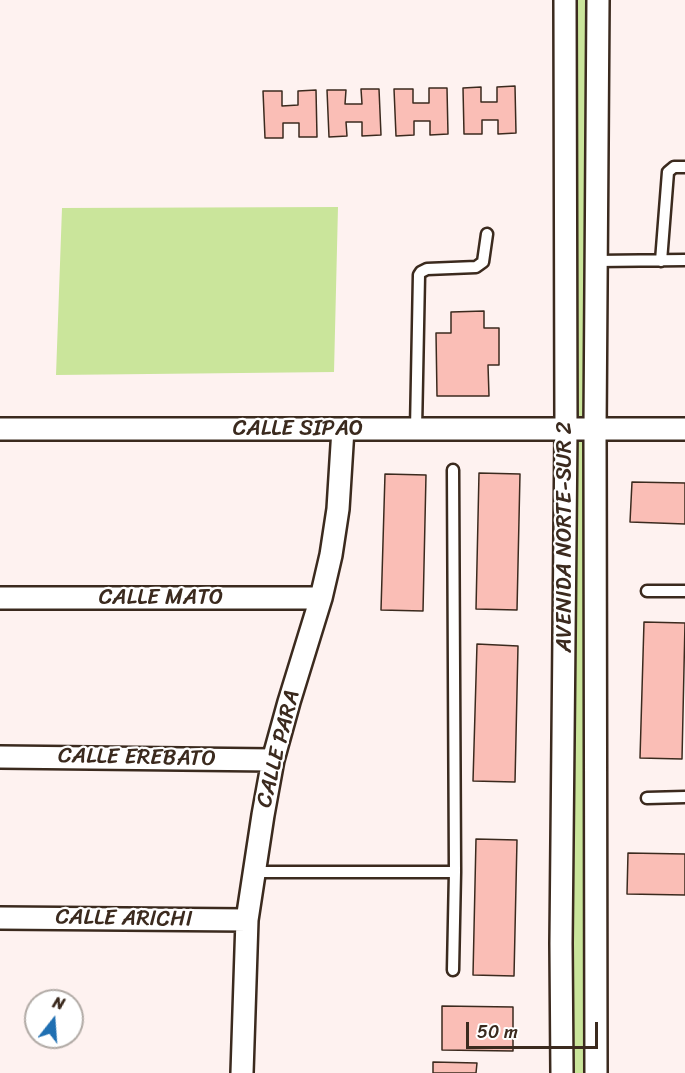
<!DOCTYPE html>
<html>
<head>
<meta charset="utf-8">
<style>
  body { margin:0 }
  #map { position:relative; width:685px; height:1073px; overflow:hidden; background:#fef2f0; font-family:Sriracha,sans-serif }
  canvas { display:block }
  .north { position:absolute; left:24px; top:989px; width:60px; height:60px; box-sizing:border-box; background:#fff; border:2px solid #b1aaa5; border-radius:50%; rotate:17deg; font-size:16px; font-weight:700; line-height:24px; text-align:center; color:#3b2a1e }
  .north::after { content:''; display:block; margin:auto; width:21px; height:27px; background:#1f6fb2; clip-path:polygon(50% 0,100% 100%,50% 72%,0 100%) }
  .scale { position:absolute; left:466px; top:1022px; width:132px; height:27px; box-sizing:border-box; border:3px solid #3b2a1e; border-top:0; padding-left:8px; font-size:18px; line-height:21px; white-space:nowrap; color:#3b2a1e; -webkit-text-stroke:4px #fff; paint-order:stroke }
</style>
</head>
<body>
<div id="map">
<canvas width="685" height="1073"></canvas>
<div class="north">N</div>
<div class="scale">50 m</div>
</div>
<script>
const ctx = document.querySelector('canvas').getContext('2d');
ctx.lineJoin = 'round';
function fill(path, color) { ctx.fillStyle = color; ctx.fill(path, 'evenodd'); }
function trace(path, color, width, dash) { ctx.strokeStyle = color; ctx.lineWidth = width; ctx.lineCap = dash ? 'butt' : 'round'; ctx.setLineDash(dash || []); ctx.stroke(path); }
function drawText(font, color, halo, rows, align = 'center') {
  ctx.font = font + ' Sriracha,sans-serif'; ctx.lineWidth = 4.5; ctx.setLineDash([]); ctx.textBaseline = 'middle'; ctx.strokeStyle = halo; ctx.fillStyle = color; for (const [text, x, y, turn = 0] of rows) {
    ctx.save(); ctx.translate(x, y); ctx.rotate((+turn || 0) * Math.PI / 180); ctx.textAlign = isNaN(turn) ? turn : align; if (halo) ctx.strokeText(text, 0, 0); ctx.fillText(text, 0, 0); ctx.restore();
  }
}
const green = new Path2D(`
  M565 0H598L596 1073H562Z
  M338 207 334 372 56 375 62 208Z`);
const building = new Path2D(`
  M515 86 516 133 498 134V120H482V134H464L463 88 481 87V102H497V87Z
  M429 88H447L448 134 430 135V121H414V135L396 136 394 89H413V103H429Z
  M361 89H379L381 135 362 136V122H346L347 136 329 137 327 90H346L345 104H362Z
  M316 90 317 137H299V123H283V138H265L263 91H282V106L298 105V91Z
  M484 311V328H499V365H488L489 396H437L436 333H451V312Z
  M479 473 520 474 517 610 476 609Z
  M385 474 426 475 423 611 381 610Z
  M632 482 685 483V524L630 522Z
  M644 622 685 623 682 759 640 758Z
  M477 644 518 646 515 782 473 781Z
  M476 839 517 840 514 976 473 975Z
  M628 853 685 854V895L627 894Z
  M442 1006 513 1007V1051L442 1050Z
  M433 1062 477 1063 476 1073H433Z`);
const service = new Path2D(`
  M596 261 685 260
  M661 261 668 172 674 167H685
  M416 429 419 275 421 272 427 269 476 267 483 262 487 234
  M647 591H685
  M647 798 685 797
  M254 872H455
  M453 970 455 872 453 470`);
const minor = new Path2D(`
  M0 429H685
  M0 598H321
  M0 757 273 760
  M0 918 247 920
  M242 1073 247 920 263 815 273 760 289 702 321 598 331 555 338 509 343 429
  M562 1073 561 943 566 430 565 0
  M596 1073 595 430 598 0`);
const streetNames = [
  ["CALLE SIPAO",298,429],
  ["AVENIDA NORTE-SUR 2",565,537,-90],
  ["CALLE MATO",161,598],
  ["CALLE PARA",279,749,-76],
  ["CALLE EREBATO",137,758,1],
  ["CALLE ARICHI",124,919,1]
];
fill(green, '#cae59b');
fill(building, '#fabeb6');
trace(building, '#3b2a1e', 1.5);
trace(service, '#3b2a1e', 15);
trace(minor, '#3b2a1e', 26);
trace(service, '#fff', 10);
trace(minor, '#fff', 21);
drawText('22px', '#3b2a1e', '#fff', streetNames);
</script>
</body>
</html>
